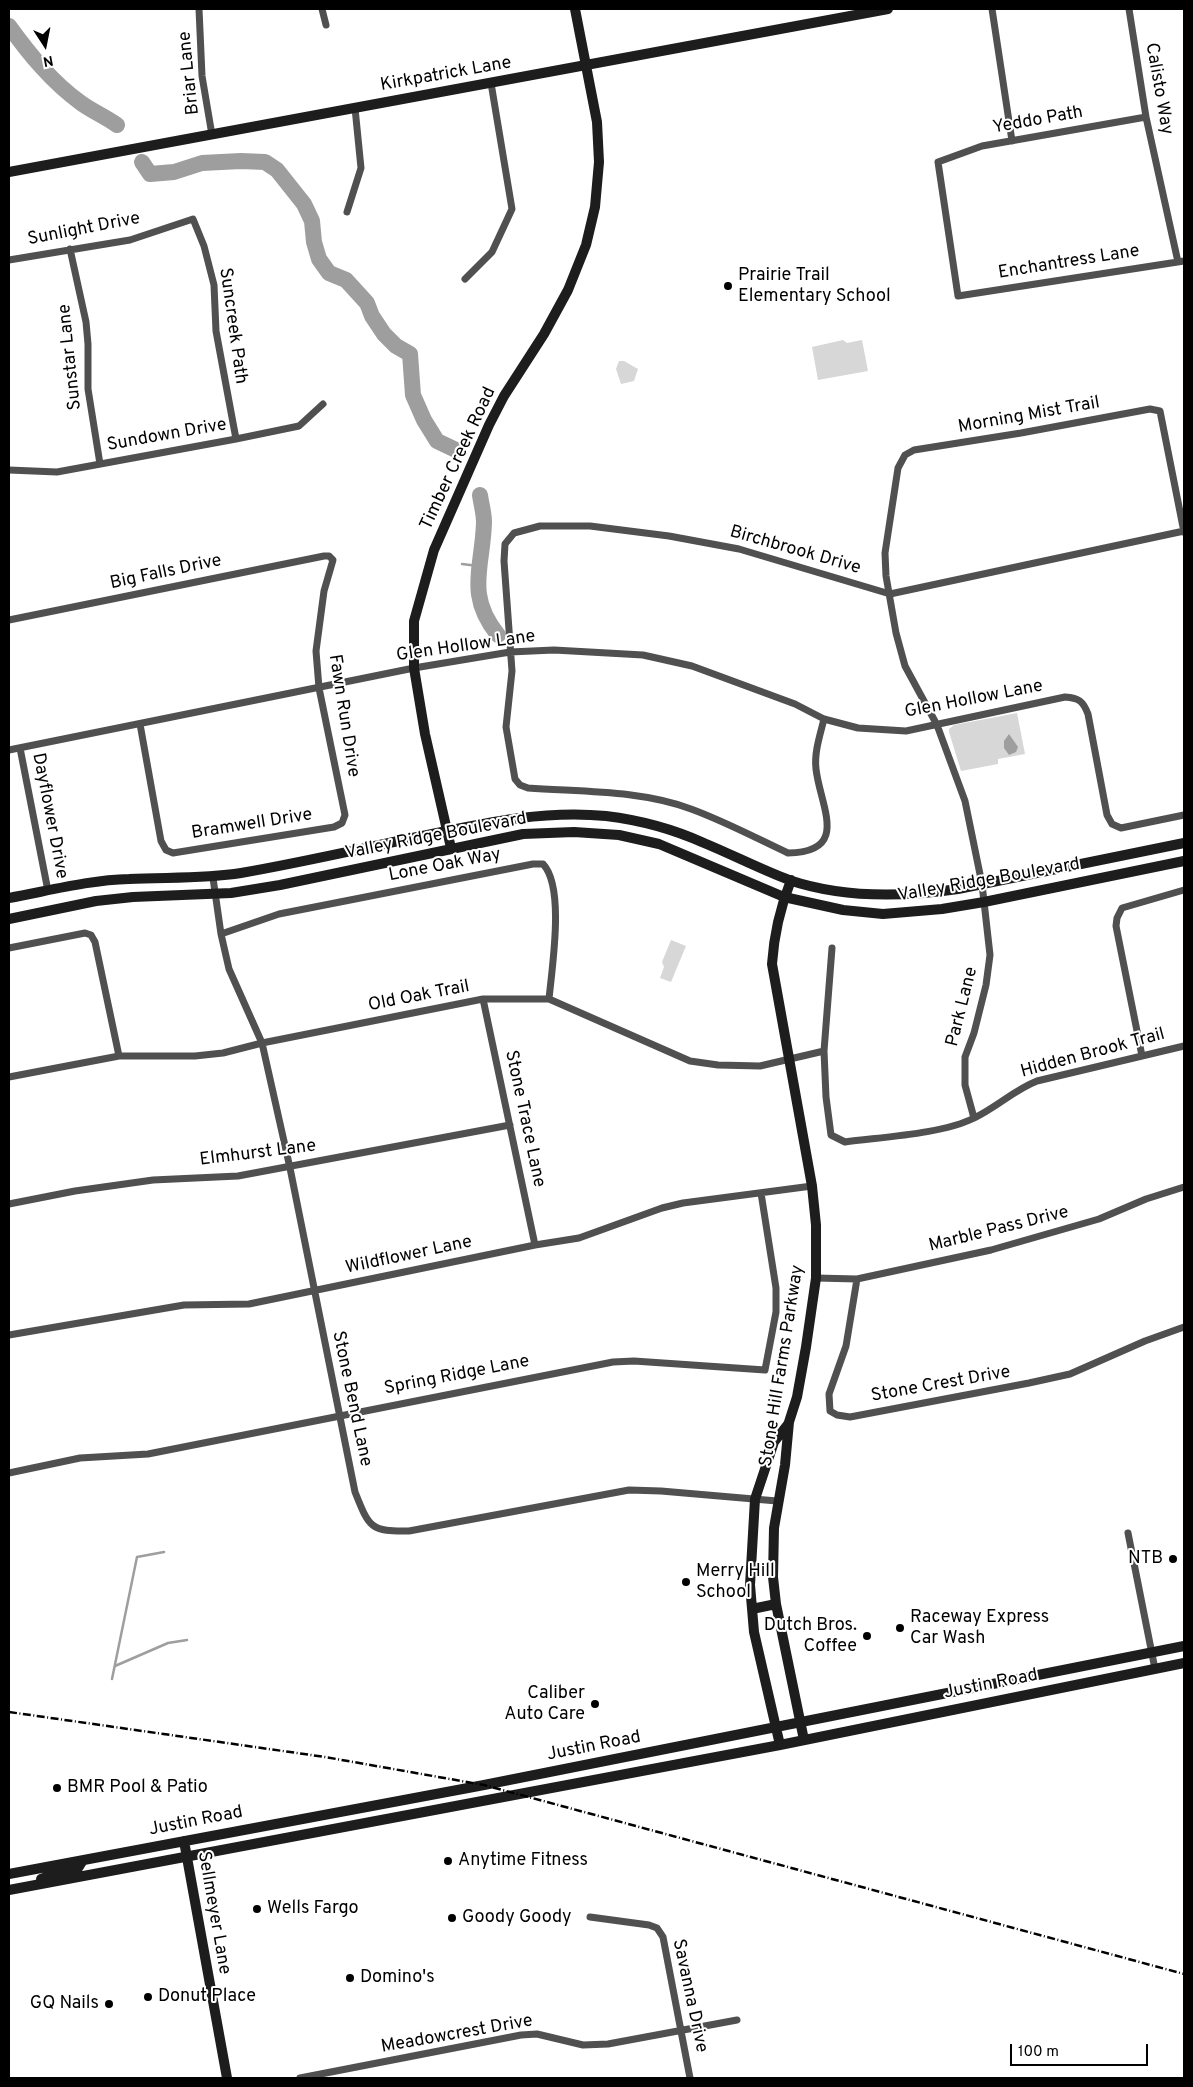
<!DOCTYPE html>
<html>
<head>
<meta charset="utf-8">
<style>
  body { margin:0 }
  #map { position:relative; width:1193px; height:2087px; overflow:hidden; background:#fff; font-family:Overpass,sans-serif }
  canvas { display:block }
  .frame { position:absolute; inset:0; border:10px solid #000; pointer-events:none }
  .north { position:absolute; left:20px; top:20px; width:50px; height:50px; -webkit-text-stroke:4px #fff; paint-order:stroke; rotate:169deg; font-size:14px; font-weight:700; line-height:20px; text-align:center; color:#000 }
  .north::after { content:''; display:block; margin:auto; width:18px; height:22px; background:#000; clip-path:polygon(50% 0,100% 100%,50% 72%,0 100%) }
  .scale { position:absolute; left:1010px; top:2044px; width:138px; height:22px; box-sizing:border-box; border:2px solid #000; border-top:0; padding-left:6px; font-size:15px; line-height:18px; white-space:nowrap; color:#000; -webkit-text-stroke:4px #fff; paint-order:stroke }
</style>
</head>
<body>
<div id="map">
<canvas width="1193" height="2087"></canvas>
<div class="frame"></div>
<div class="north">N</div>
<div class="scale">100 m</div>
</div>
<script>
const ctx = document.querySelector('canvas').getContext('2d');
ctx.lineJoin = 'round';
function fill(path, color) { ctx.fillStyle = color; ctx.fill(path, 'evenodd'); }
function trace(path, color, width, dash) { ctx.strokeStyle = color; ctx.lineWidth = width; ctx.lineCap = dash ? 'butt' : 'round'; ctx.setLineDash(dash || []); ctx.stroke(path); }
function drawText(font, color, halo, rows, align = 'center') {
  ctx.font = font + ' Overpass,sans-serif'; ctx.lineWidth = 4; ctx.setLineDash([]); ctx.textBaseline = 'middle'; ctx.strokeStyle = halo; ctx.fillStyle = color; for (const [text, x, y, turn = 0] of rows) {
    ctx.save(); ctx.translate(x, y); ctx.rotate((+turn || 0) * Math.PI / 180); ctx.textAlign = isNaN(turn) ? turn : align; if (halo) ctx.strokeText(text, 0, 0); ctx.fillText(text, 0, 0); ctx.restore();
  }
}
const green = new Path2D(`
  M843 340 847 343 862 340 868 371 818 380 812 347Z
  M619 361H624L638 369 634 381 621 384 616 369Z
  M1017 713 1025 754 998 759V764L961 771 949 732V729L954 725Z
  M671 940 686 946 671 982 660 978 664 967 662 962Z`);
const water = new Path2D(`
  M1009 734 1018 747 1016 752 1009 755 1004 748V741Z`);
const stream = new Path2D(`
  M462 564 478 566
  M115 1666 168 1643 187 1640
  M112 1679 137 1557 164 1552`);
const river = new Path2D(`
  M9 26C30 55 52 82 81 103 92 111 106 117 117 125
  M142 162 150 174 174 172 202 163 241 161 265 162 277 170 304 204 312 221 314 242 319 259 329 273 346 280 367 303 372 316 384 334 396 346 410 354 413 395 424 420 437 441 456 450
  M480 495C481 503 484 513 484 522 483 567 465 594 498 635`);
const street = new Path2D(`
  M199 9 202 76 212 135
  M322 9 326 25
  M992 9 1012 141
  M1129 9 1146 117 1178 262
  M1146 117 982 146 938 162 958 296 1184 261
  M347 212 361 168 355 108
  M70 249 86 322 88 344V389L100 464
  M9 260 130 240 193 219 204 246 214 285 216 331 236 439
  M465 279 492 252 512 209 491 83
  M9 470 57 472 236 439 299 426 323 404
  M9 620 324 556H329L333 560 324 591 316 651 319 688 345 815 342 823 334 827 173 853 166 850 161 841 140 724
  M824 719C820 735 814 753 816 769 820 806 851 852 788 853 756 838 724 821 691 809 640 790 582 792 528 788L520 785 515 779 506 727 512 671 504 561 505 544 514 533 540 526H590L669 536 739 549 890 594 1184 531
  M20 748 48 891
  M9 750 414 668 510 652 554 650 643 655 692 666 795 704 824 719 858 728 906 731 1065 697C1079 698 1083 701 1088 714L1107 815 1112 824 1121 828 1184 815
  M213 878 221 934 229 969 262 1043 290 1168 355 1492C369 1527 370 1532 409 1531L629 1490 661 1491 777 1501
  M221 934 279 914 533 864H543C565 887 552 967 549 999
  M9 948 85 933 91 935 95 942 119 1056
  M832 948 824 1051 826 1097 831 1135 845 1142C882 1137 943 1134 974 1118 997 1107 1014 1090 1037 1081L1184 1046
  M483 999 535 1245
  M1142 1056 1116 926 1117 918 1122 908 1184 890
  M9 1077 119 1056H195L223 1053 262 1043 483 999H549L690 1061 718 1065 760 1066 824 1051
  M974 1118 965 1085V1057L974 1033 986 985 990 955 982 884 965 801 937 725 905 666 896 633 886 576 885 553 898 468 905 455 914 450 1021 433 1150 409 1160 411 1184 532
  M9 1204 75 1191 153 1180 238 1176 510 1125
  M816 1278 857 1279 991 1250 1099 1219 1146 1199 1184 1187
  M857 1279 846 1346 829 1394 830 1411 837 1415 850 1417 1029 1383 1070 1374 1145 1341 1184 1327
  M9 1335 184 1305 249 1304 535 1245 579 1238 662 1208 683 1203 812 1186
  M9 1473 80 1458 148 1454 613 1362 634 1361 765 1370 776 1312V1288L761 1193
  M1128 1533 1155 1669
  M590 1917 649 1925 657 1928 663 1937 690 2078
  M300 2078 521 2035 537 2034 583 2045 608 2044 737 2020`);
const secondary = new Path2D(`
  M9 172 888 9
  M451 848 425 734 414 668V621L434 550 489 425 504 396 544 334 568 290 586 245 595 207 599 162 597 122 575 9
  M791 880C780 908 774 934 772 964L812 1186 816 1225V1278L806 1347 797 1397 789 1422 785 1465 774 1528 773 1577 776 1604 804 1740
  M9 898C48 891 89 880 129 879 167 877 203 879 241 873 305 862 368 847 432 834 489 822 547 810 606 816 639 820 673 829 704 843 733 855 760 869 789 880 842 898 903 897 958 889L1184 843
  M9 919 96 901 133 897 231 893 280 885 523 834 574 832 619 835 659 844 784 897 843 910 883 914 942 909 984 902 1184 861
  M752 1609 776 1604
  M780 1745 754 1632 750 1585 755 1499 774 1442 789 1423
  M184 1841 227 2078
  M9 1874 484 1785 1184 1646
  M41 1879 63 1871 78 1868 83 1860
  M9 1890 780 1745 1184 1663`);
const rail = new Path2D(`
  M9 1712 325 1757 484 1785 1184 1974`);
const markers = [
  [728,286,5,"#000"],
  [1173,1559,5,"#000"],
  [686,1582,5,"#000"],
  [900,1628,5,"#000"],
  [867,1636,5,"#000"],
  [595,1704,5,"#000"],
  [57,1788,5,"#000"],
  [448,1861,5,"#000"],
  [257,1909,5,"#000"],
  [452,1918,5,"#000"],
  [350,1978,5,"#000"],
  [148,1997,5,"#000"],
  [109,2004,5,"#000"]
];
const streetNames = [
  ["Briar Lane",190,73,-96],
  ["Kirkpatrick Lane",446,75,-10],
  ["Calisto Way",1158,89,80],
  ["Yeddo Path",1038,121,-10],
  ["Sunlight Drive",84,230,-11],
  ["Enchantress Lane",1069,263,-9],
  ["Suncreek Path",232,326,82],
  ["Sunstar Lane",71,357,-96],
  ["Morning Mist Trail",1029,416,-10],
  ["Sundown Drive",167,436,-10],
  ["Timber Creek Road",459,459,-65],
  ["Birchbrook Drive",795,551,16],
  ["Big Falls Drive",166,573,-12],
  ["Glen Hollow Lane",466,647,-8],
  ["Glen Hollow Lane",974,700,-11],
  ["Fawn Run Drive",343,716,81],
  ["Dayflower Drive",49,816,79],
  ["Bramwell Drive",252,825,-9],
  ["Valley Ridge Boulevard",436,837,-11],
  ["Lone Oak Way",445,866,-11],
  ["Valley Ridge Boulevard",989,881,-10],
  ["Old Oak Trail",419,997,-11],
  ["Park Lane",963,1007,-76],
  ["Hidden Brook Trail",1093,1054,-15],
  ["Stone Trace Lane",524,1119,78],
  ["Elmhurst Lane",258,1154,-7],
  ["Marble Pass Drive",999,1230,-14],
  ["Wildflower Lane",409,1256,-12],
  ["Stone Hill Farms Parkway",783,1366,-81],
  ["Spring Ridge Lane",457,1376,-11],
  ["Stone Crest Drive",941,1385,-10],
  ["Stone Bend Lane",351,1399,78],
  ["Justin Road",991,1685,-11],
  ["Justin Road",594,1747,-11],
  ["Justin Road",196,1822,-11],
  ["Sellmeyer Lane",213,1913,80],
  ["Savanna Drive",689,1996,78],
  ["Meadowcrest Drive",457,2035,-10]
];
const poiNames = [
  ["Prairie Trail",738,276],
  ["Elementary School",738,297],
  ["NTB",1163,1559,"right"],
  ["Merry Hill",696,1572],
  ["School",696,1593],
  ["Raceway Express",910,1618],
  ["Car Wash",910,1639],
  ["Dutch Bros.",857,1626,"right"],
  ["Coffee",857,1647,"right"],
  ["Caliber",585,1694,"right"],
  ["Auto Care",585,1715,"right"],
  ["BMR Pool & Patio",67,1788],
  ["Anytime Fitness",458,1861],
  ["Wells Fargo",267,1909],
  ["Goody Goody",462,1918],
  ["Domino's",360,1978],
  ["Donut Place",158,1997],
  ["GQ Nails",99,2004,"right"]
];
fill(green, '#d7d7d7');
fill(water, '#9e9e9e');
trace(stream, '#9e9e9e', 2.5);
trace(river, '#9e9e9e', 16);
trace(street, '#505050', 7);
trace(secondary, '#1d1d1d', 10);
trace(rail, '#000', 2.5, [8, 2.5, 1, 2.5]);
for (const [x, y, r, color] of markers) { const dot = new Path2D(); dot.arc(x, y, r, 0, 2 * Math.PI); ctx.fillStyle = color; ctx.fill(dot); trace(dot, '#fff', 2); }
drawText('18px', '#000', '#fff', streetNames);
drawText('18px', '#000', '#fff', poiNames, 'left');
</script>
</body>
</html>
